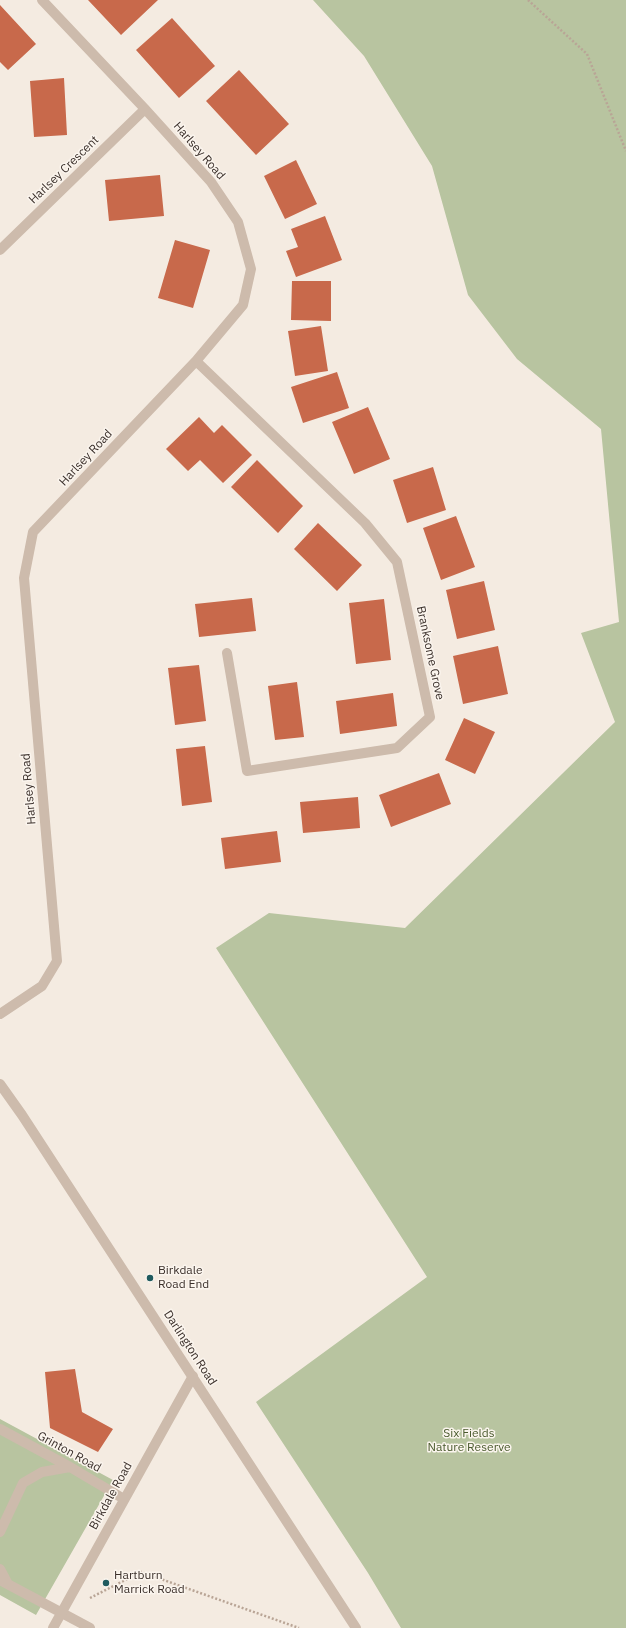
<!DOCTYPE html>
<html>
<head>
<meta charset="utf-8">
<style>
  body { margin:0 }
  canvas { display:block; background:#f4ebe1 }
</style>
</head>
<body>
<canvas width="626" height="1628"></canvas>
<script>
const ctx = document.querySelector('canvas').getContext('2d');
ctx.lineJoin = 'round';
function fill(path, color) { ctx.fillStyle = color; ctx.fill(path, 'evenodd'); }
function trace(path, color, width, dash) { ctx.strokeStyle = color; ctx.lineWidth = width; ctx.lineCap = dash ? 'butt' : 'round'; ctx.setLineDash(dash || []); ctx.stroke(path); }
function drawText(font, color, halo, rows, align = 'center') {
  ctx.font = font + ' "IBM Plex Sans",sans-serif'; ctx.lineWidth = 3; ctx.setLineDash([]); ctx.textBaseline = 'middle'; ctx.strokeStyle = halo; ctx.fillStyle = color; for (const [text, x, y, turn = 0] of rows) {
    ctx.save(); ctx.translate(x, y); ctx.rotate((+turn || 0) * Math.PI / 180); ctx.textAlign = isNaN(turn) ? turn : align; if (halo) ctx.strokeText(text, 0, 0); ctx.fillText(text, 0, 0); ctx.restore();
  }
}
const green = new Path2D(`
  M313 0H626V1628H401L368 1573 256 1402 427 1277 216 948 269 913 405 928 615 722 581 633 619 622 601 429 517 359 468 295 432 166 364 56Z
  M0 1419 113 1480 36 1615 0 1595Z`);
const building = new Path2D(`
  M88 0H158L121 35Z
  M0 5 36 44 8 70 0 62Z
  M172 18 215 66 179 98 136 50Z
  M239 70 289 124 256 155 206 101Z
  M64 78 67 135 34 137 30 81Z
  M296 160 317 204 285 219 264 176Z
  M160 175 164 216 109 221 105 180Z
  M325 216 342 260 296 277 286 251 298 247 291 229Z
  M175 240 210 250 193 308 158 298Z
  M292 281H331V321L291 320Z
  M321 326 328 371 295 376 288 331Z
  M337 372 349 408 303 423 291 387Z
  M368 407 390 459 354 474 332 422Z
  M199 417 214 433 222 425 252 455 223 483 200 460 188 471 166 449Z
  M257 460 303 506 278 533 231 487Z
  M433 467 446 510 407 523 393 480Z
  M456 516 475 567 441 580 423 528Z
  M318 523 362 565 337 591 294 549Z
  M484 581 495 630 457 639 446 590Z
  M252 598 256 631 199 637 195 604Z
  M384 599 391 660 356 664 349 603Z
  M498 646 508 694 463 704 453 656Z
  M199 665 206 721 175 725 168 668Z
  M297 682 304 737 275 740 268 686Z
  M393 693 397 726 340 734 336 701Z
  M464 718 495 732 475 774 445 760Z
  M205 746 212 802 182 806 176 749Z
  M439 773 451 804 391 827 379 795Z
  M358 797 360 828 303 833 300 802Z
  M277 831 281 862 225 869 221 838Z
  M75 1369 82 1412 113 1429 98 1452 50 1428 45 1372Z`);
const path = new Path2D(`
  M528 0 587 54 626 151
  M90 1598 141 1572 299 1628`);
const service = new Path2D(`
  M62 1613 90 1628`);
const minor = new Path2D(`
  M0 250 145 109
  M196 361 365 523 397 562 430 717 397 748 247 771 227 653
  M0 1014 42 986 57 961 24 578 33 532 196 361 243 305 251 269 238 222 211 182 145 109 42 0
  M0 1429 70 1467 124 1499
  M0 1532 23 1483 42 1472 70 1467
  M0 1569 8 1584
  M0 1580 62 1613
  M53 1628 193 1376`);
const tertiary = new Path2D(`
  M0 1084 22 1115 356 1628`);
const markers = [
  [150,1278,4,"#1f5a5e"],
  [106,1583,4,"#1f5a5e"]
];
const streetNames = [
  ["Harlsey Road",199,151,49],
  ["Harlsey Crescent",64,170,-44],
  ["Harlsey Road",86,458,-47],
  ["Branksome Grove",430,653,78],
  ["Harlsey Road",29,789,-95],
  ["Darlington Road",190,1348,57],
  ["Grinton Road",69,1452,29],
  ["Birkdale Road",111,1496,-61]
];
const poiNames = [
  ["Birkdale",158,1271],
  ["Road End",158,1285],
  ["Hartburn",114,1576],
  ["Marrick Road",114,1590]
];
const parkNames = [
  ["Six Fields",469,1434],
  ["Nature Reserve",469,1448]
];
fill(green, '#b8c4a0');
fill(building, '#c8694b');
trace(path, '#b9a596', 2.5, [2, 2]);
trace(service, '#cdbbac', 10);
trace(minor, '#cdbbac', 10);
trace(tertiary, '#cdbbac', 10);
for (const [x, y, r, color] of markers) { const dot = new Path2D(); dot.arc(x, y, r, 0, 2 * Math.PI); ctx.fillStyle = color; ctx.fill(dot); trace(dot, '#fbf5ee', 1.5); }
drawText('12px', '#3b302b', '#fbf5ee', streetNames);
drawText('12px', '#3b302b', '#fbf5ee', poiNames, 'left');
drawText('12px', '#4a5a2e', '#fbf5ee', parkNames);
</script>
</body>
</html>
